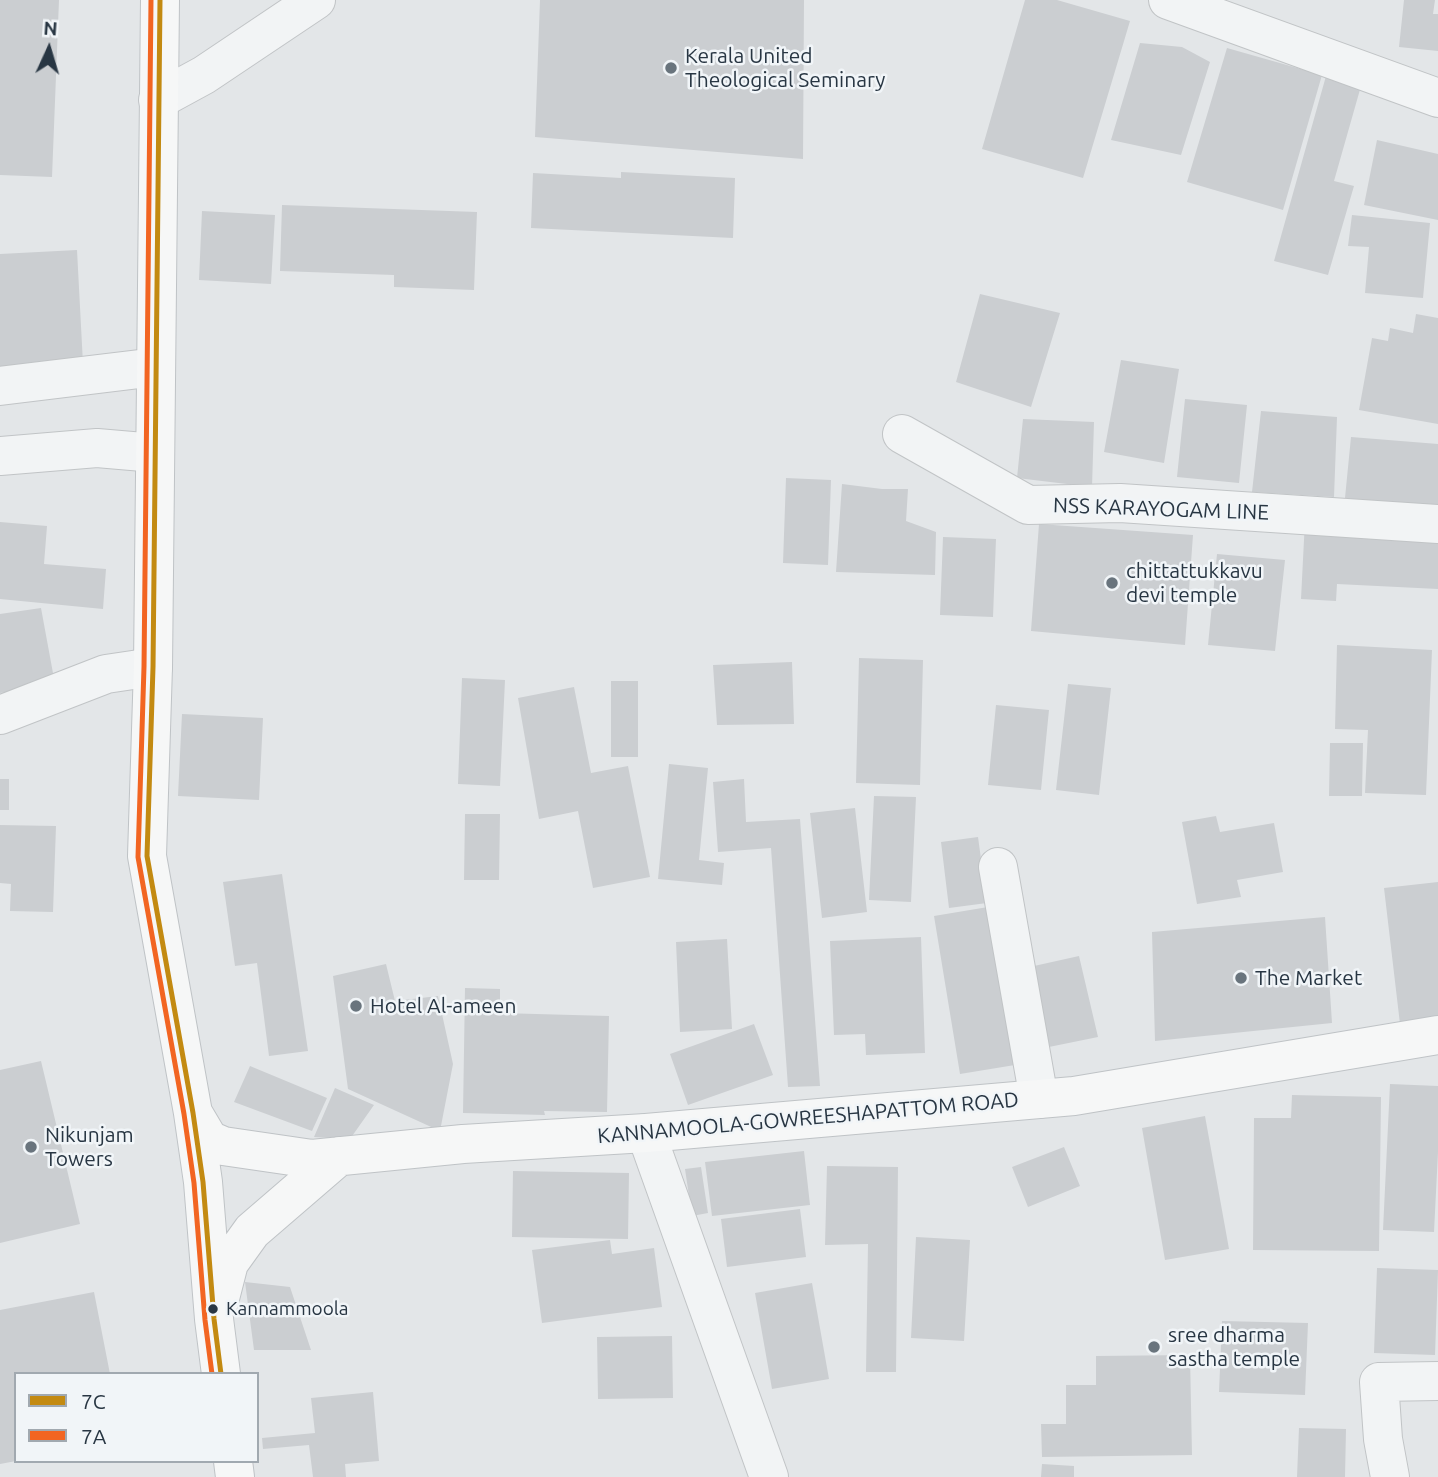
<!DOCTYPE html>
<html>
<head>
<meta charset="utf-8">
<style>
  body { margin:0 }
  #map { position:relative; width:1438px; height:1477px; overflow:hidden; background:#e3e6e8; font-family:Ubuntu,sans-serif }
  canvas { display:block }
  .legend { position:absolute; left:14px; top:1372px; width:245px; height:91px; box-sizing:border-box; background:#f1f5f8; border:2px solid #a1a9b0; margin:0; padding:9px 12px; list-style:none; font-size:21px; color:#283643 }
  .legend li { display:flex; align-items:center; gap:14px; height:35px }
  .legend b { width:35px; border:2px solid #a1a9b0 }
  .north { position:absolute; left:14px; top:14px; width:70px; height:70px; -webkit-text-stroke:5px #f1f5f8; paint-order:stroke; rotate:4deg; font-size:19px; font-weight:700; line-height:28px; text-align:center; color:#283643 }
  .north::after { content:''; display:block; margin:auto; width:24px; height:32px; background:#283643; clip-path:polygon(50% 0,100% 100%,50% 72%,0 100%) }
</style>
</head>
<body>
<div id="map">
<canvas width="1438" height="1477"></canvas>
<ul class="legend">
<li><b style="height:9px;background:#c38a11"></b>7C</li>
<li><b style="height:9px;background:#f26522"></b>7A</li>
</ul>
<div class="north">N</div>
</div>
<script>
const ctx = document.querySelector('canvas').getContext('2d');
ctx.lineJoin = 'round';
function fill(path, color) { ctx.fillStyle = color; ctx.fill(path, 'evenodd'); }
function trace(path, color, width, dash) { ctx.strokeStyle = color; ctx.lineWidth = width; ctx.lineCap = dash ? 'butt' : 'round'; ctx.setLineDash(dash || []); ctx.stroke(path); }
function drawText(font, color, halo, rows, align = 'center') {
  ctx.font = font + ' Ubuntu,sans-serif'; ctx.lineWidth = 5; ctx.setLineDash([]); ctx.textBaseline = 'middle'; ctx.strokeStyle = halo; ctx.fillStyle = color; for (const [text, x, y, turn = 0] of rows) {
    ctx.save(); ctx.translate(x, y); ctx.rotate((+turn || 0) * Math.PI / 180); ctx.textAlign = isNaN(turn) ? turn : align; if (halo) ctx.strokeText(text, 0, 0); ctx.fillText(text, 0, 0); ctx.restore();
  }
}
const building = new Path2D(`
  M0 0H59L52 177 0 175Z
  M540 0H804L803 159 535 137Z
  M1025 0H1057L1130 21 1083 178 982 149Z
  M1404 0H1435L1433 14H1438V51L1399 47Z
  M1140 43 1182 47 1210 62 1181 155 1111 140Z
  M1227 48 1322 75 1283 210 1187 182Z
  M1326 76 1361 86 1334 181 1354 186 1328 275 1274 261Z
  M1377 140 1438 154V220L1364 205Z
  M621 172 735 178 733 238 531 228 533 173 621 178Z
  M282 205 477 212 474 290 394 287V275L280 271Z
  M202 211 275 215 271 284 199 280Z
  M1352 215 1430 223 1423 298 1365 293 1369 247 1348 246Z
  M77 250 83 364 0 369V254Z
  M980 294 1060 313 1031 407 956 382Z
  M1416 314 1438 318V424L1359 410 1372 338 1388 341 1390 328 1413 333Z
  M1121 360 1179 369 1164 463 1104 452Z
  M1185 399 1247 405 1239 483 1177 477Z
  M1261 411 1337 417 1334 497 1252 492Z
  M1023 419 1094 422 1092 487 1017 478Z
  M1351 437 1438 444V517L1344 508Z
  M786 478 831 480 828 565 783 563Z
  M842 484 882 489H908L906 521 936 532 935 575 836 572Z
  M1305 520 1438 527V589L1337 584 1336 601 1301 599Z
  M0 522 47 526 44 564 106 569 103 609 0 599Z
  M1039 524 1193 535 1185 645 1031 631Z
  M943 537 996 539 993 617 940 615Z
  M1217 554 1285 560 1275 651 1208 645Z
  M41 608 55 684 0 693V614Z
  M1337 645 1432 650 1426 795 1365 793 1368 730 1335 729Z
  M859 658 923 660 920 785 856 783Z
  M792 662 794 724 717 725 713 665Z
  M462 678 505 680 500 786 458 784Z
  M611 681H638V757H611Z
  M1068 684 1111 688 1099 795 1056 790Z
  M574 687 591 773 628 766 650 877 593 888 578 811 539 819 518 698Z
  M996 705 1049 710 1041 790 988 785Z
  M182 714 263 718 259 800 178 796Z
  M1330 743H1363L1362 796H1329Z
  M669 764 708 768 699 860 724 863 722 885 658 879Z
  M0 779H9V810H0Z
  M744 779 746 822 800 819 820 1086 788 1087 771 848 718 852 713 782Z
  M874 796 916 797 911 902 869 900Z
  M855 808 867 912 822 918 810 813Z
  M465 814H500L499 880H464Z
  M1216 816 1220 832 1274 823 1283 872 1237 880 1241 897 1197 904 1182 822Z
  M0 825 56 826 53 912 10 911 11 884 0 883Z
  M978 837 987 903 949 908 941 842Z
  M282 874 308 1051 269 1056 257 963 235 966 223 882Z
  M1438 882V1020L1400 1024 1384 888Z
  M994 906 1021 1064 960 1074 934 916Z
  M1325 917 1332 1023 1155 1041 1152 932Z
  M921 937 925 1053 866 1055 865 1034 834 1035 830 941Z
  M727 939 732 1029 680 1032 676 942Z
  M1079 956 1098 1037 1044 1048 1025 968Z
  M386 964 395 1001 438 996 453 1064 440 1131 348 1089 333 976Z
  M465 988 500 989V1013L609 1016 607 1112 544 1111 545 1115 463 1113Z
  M754 1024 773 1075 688 1105 670 1054Z
  M41 1061 80 1224 0 1243V1070Z
  M250 1066 327 1098 312 1131 234 1102Z
  M1390 1084 1438 1086V1152L1434 1232 1383 1230Z
  M335 1088 374 1105 350 1139 314 1137Z
  M1292 1095 1381 1097 1379 1251 1253 1250 1254 1118H1291Z
  M1205 1116 1229 1249 1165 1260 1142 1128Z
  M1064 1147 1080 1186 1028 1207 1012 1167Z
  M804 1151 810 1205 712 1216 705 1162Z
  M827 1166 898 1167 896 1372H866L868 1244 825 1245Z
  M701 1167 708 1213 692 1216 685 1169Z
  M513 1171 629 1173 628 1239 512 1237Z
  M800 1209 806 1257 727 1267 721 1219Z
  M916 1237 970 1240 964 1341 911 1338Z
  M610 1240 612 1254 654 1248 662 1307 542 1323 532 1250Z
  M1377 1268 1438 1270 1435 1355 1374 1353Z
  M245 1282 290 1287 311 1350H254Z
  M812 1283 829 1379 772 1389 755 1293Z
  M94 1292 110 1374H16V1461L0 1464V1310Z
  M1222 1321 1308 1323 1305 1395 1219 1392Z
  M672 1336 673 1398 598 1399 597 1337Z
  M1190 1355 1192 1455 1042 1457 1041 1424H1066V1385H1096V1356Z
  M373 1392 379 1461 345 1464 346 1477H313L309 1445 263 1449 262 1438 315 1433 311 1398Z
  M1299 1428 1346 1429 1345 1477H1297Z
  M1042 1464 1074 1466V1477H1041Z`);
const minor = new Path2D(`
  M1168 0 1438 98
  M158 100 204 75 316 0
  M0 386 156 367
  M902 434 1028 505 1120 503 1438 524
  M0 456 97 448 155 453
  M0 715 106 674 153 667
  M998 867 1039 1099
  M646 1133 769 1477
  M1390 1477 1383 1439 1379 1382 1438 1381`);
const major = new Path2D(`
  M160 0 153 667 147 856 193 1113 203 1182 214 1319 221 1374
  M193 1113 209 1140 223 1146 312 1159 463 1144 646 1133 1074 1096 1438 1035
  M219 1302 229 1263 252 1231 339 1156
  M233 1461 235 1477`);
const bus1 = new Path2D(`
  M160 0 153 667 147 856 193 1113 203 1182 214 1319 221 1374`);
const bus2 = new Path2D(`
  M151 0 144 667 138 857 184 1114 194 1183 205 1320 212 1374`);
const markers = [
  [671,68,7,"#69747d"],
  [1112,583,7,"#69747d"],
  [1241,978,7,"#69747d"],
  [356,1006,7,"#69747d"],
  [31,1147,7,"#69747d"],
  [213,1309,6,"#283643"],
  [1154,1347,7,"#69747d"]
];
const busNames = [
  ["Kannammoola",226,1309]
];
const poiNames = [
  ["Kerala United",685,56],
  ["Theological Seminary",685,80],
  ["chittattukkavu",1126,571],
  ["devi temple",1126,595],
  ["The Market",1255,978],
  ["Hotel Al-ameen",370,1006],
  ["Nikunjam",45,1135],
  ["Towers",45,1159],
  ["sree dharma",1168,1335],
  ["sastha temple",1168,1359]
];
const streetNames = [
  ["NSS KARAYOGAM LINE",1161,509,2],
  ["KANNAMOOLA-GOWREESHAPATTOM ROAD",808,1118,-5]
];
fill(building, '#cbced1');
trace(minor, '#c1c4c6', 40);
trace(major, '#bfc3c6', 40);
trace(minor, '#f2f4f5', 38);
trace(major, '#f6f7f7', 38);
trace(bus1, '#c38a11', 5);
trace(bus2, '#f26522', 5);
for (const [x, y, r, color] of markers) { const dot = new Path2D(); dot.arc(x, y, r, 0, 2 * Math.PI); ctx.fillStyle = color; ctx.fill(dot); trace(dot, '#f1f5f8', 2.5); }
drawText('19px', '#283643', '#f1f5f8', busNames, 'left');
drawText('21px', '#283643', '#f1f5f8', poiNames, 'left');
drawText('21px', '#283643', '#f1f5f8', streetNames);
</script>
</body>
</html>
